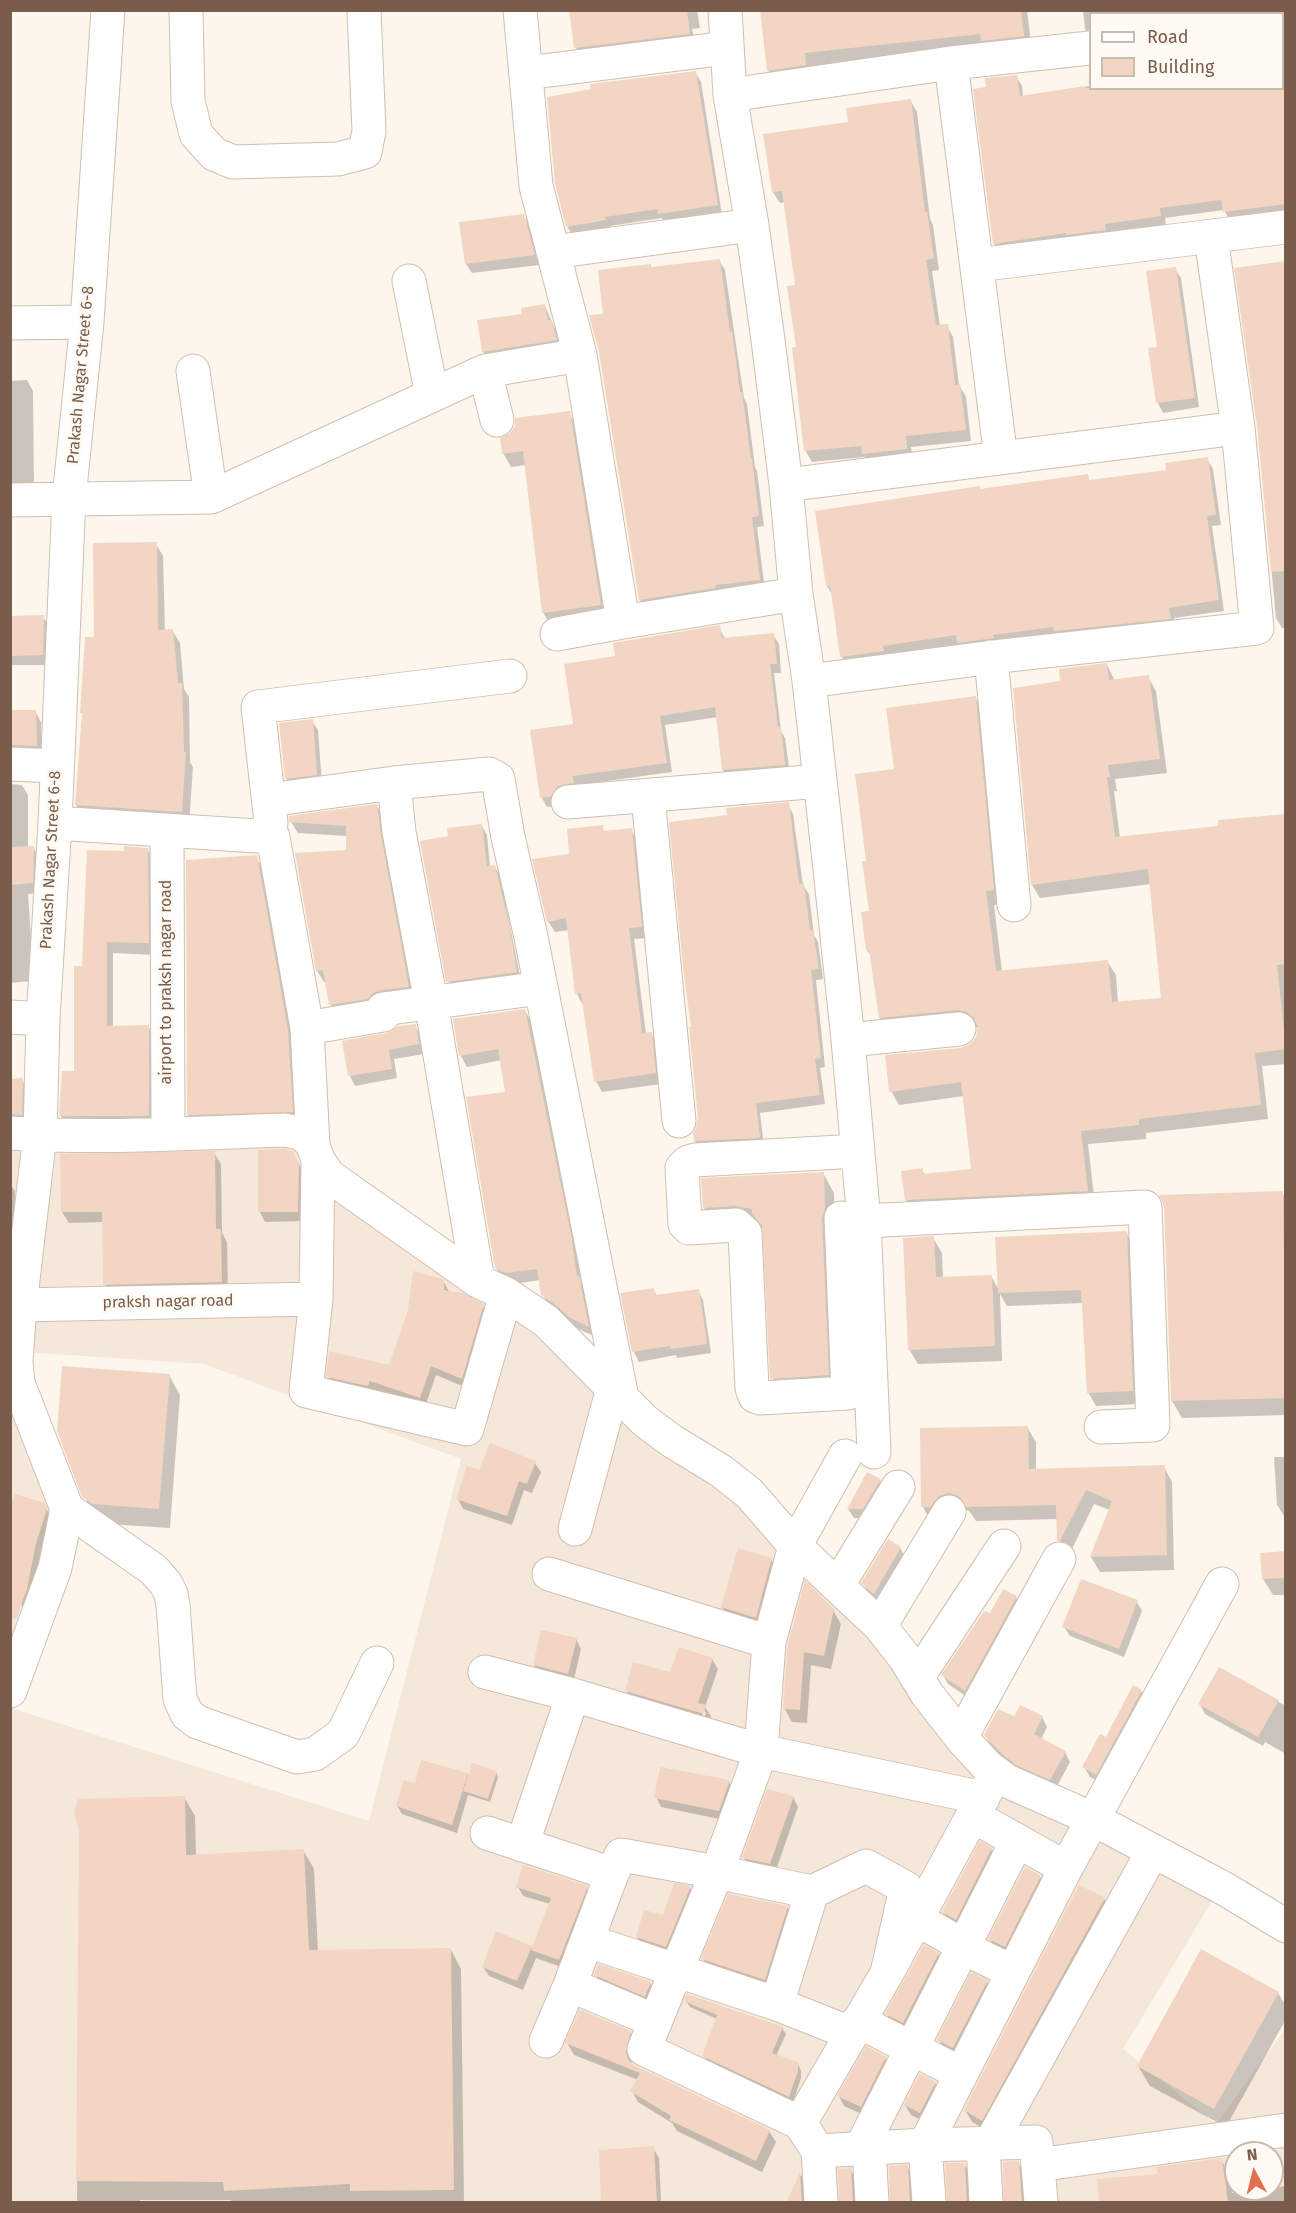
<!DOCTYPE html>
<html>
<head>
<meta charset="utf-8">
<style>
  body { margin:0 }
  #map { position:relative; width:1296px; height:2213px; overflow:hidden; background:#fdf6ec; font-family:"Fira Sans",sans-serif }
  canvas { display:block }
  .frame { position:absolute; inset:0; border:12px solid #7a5c4d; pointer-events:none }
  .legend { position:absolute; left:1089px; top:12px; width:195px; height:78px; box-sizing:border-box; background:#fffaf3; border:2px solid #cabbb1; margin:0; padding:8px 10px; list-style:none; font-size:18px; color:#7a5c4d }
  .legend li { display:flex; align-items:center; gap:12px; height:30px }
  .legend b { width:30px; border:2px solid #cabbb1 }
  .north { position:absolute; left:1224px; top:2141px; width:60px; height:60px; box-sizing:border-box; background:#fffaf3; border:2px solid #cabbb1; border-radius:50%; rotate:353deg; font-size:16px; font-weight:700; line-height:24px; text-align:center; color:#7a5c4d }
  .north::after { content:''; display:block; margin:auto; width:21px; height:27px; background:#e76f51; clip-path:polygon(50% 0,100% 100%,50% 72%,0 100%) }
</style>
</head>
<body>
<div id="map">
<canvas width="1296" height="2213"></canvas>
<div class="frame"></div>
<ul class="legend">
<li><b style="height:8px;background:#fff"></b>Road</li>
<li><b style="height:16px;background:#f3d5c3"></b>Building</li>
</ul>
<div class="north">N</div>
</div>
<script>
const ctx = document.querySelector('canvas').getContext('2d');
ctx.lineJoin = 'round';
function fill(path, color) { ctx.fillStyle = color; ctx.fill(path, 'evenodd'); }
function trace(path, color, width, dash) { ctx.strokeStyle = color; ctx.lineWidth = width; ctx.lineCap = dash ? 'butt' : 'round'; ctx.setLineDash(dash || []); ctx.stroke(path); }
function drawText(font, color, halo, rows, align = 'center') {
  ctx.font = font + ' "Fira Sans",sans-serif'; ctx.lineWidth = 6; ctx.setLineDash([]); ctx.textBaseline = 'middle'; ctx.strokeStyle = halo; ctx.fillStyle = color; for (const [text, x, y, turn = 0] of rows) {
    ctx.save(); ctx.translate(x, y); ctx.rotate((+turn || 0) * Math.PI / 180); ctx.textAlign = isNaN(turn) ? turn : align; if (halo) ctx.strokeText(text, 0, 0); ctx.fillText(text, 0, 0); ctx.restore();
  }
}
const residential = new Path2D(`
  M282 1133 743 1485 997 1769 1218 1891 1123 2049 1216 2124 1285 2029V2202H11L10 1140ZM24 1352 204 1364 461 1459 369 1821 14 1709 60 1517ZM1236 2153H1272V2189H1236Z`);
const shadow = new Path2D(`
  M570 10H697L700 28 692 29 695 43 581 57 576 48Z
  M761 10H1027L1032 51 777 85 768 70Z
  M1083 10H1242L1214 14H1090V38L1085 29Z
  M1286 53V218L1230 221 1224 210 1165 218 1166 226 1000 253 994 243 988 88 1016 76 1022 86 1023 97 1090 86V88H1282V54Z
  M695 72 701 82 722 215 665 223 662 218 610 226V229L573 236 567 226Z
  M910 100 917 112 930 219 933 225 939 270 932 271 940 326H947L953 337 959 385 966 397 971 441 911 447 913 460 869 465 865 457 812 462 805 450 798 348 797 286 785 202 780 203 773 192 850 123Z
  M523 215 529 225 539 265 472 273 466 264Z
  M719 260 725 270 744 398 747 404 755 467 757 471 764 526 757 527 765 590 646 610 640 600 600 352 605 315 652 268Z
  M1286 262V628H1282L1276 618 1258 426Z
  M1175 269 1181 278 1199 407 1163 413 1158 403 1150 349 1158 348Z
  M545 306 556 331 561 349 489 362 483 352 479 321 524 315Z
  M27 380 33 391 34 491 10 493V381Z
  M569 413 577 427 608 619 551 626 543 612 526 465 511 467 503 453Z
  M1207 459 1213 469 1221 525 1212 526 1224 611 1174 618 1176 629 848 667 842 657 833 596 827 586 980 490 1087 476 1090 481 1167 471Z
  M156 544 163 556 165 631 172 630 180 643 184 689 189 697 190 762 193 767 189 825 84 818 76 805 96 638Z
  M10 617H43L49 626 48 665H10Z
  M719 627 725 639 773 635 779 644 781 673H774L781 731 785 738 790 774 729 780 723 770 718 717 665 725 672 772 578 785 556 806 547 807 542 798 575 725 617 657Z
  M1107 665 1115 681 1148 677 1156 691 1167 773 1115 779 1117 791H1114L1120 838 1220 827 1286 815V1064L1262 1066 1268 1119 1146 1133V1139L1088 1144 1095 1205 915 1214 906 1200 922 1170 925 1175 973 1170 964 1096 899 1105 891 1091 971 1045 978 1037 979 1028 967 1024 888 1032 880 1018 872 958 867 950 871 912 868 862 896 771 975 697 983 711 1001 904 994 905 1002 972 1107 961 1116 975 1118 1003 1162 999 1151 884 1040 898 1032 885 1062 683Z
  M35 711 41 722 42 756 10 757V712Z
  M312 721 318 730 322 784 292 788 286 778Z
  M10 784 22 785 28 795V848L33 847 39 858 38 893 28 894 33 967 32 981 10 983Z
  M788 804 793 814 803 885 809 894 814 935 818 942 823 979 816 980 825 1067 820 1068 825 1104 760 1113 764 1147 701 1150 695 1141 699 1113 693 1028 729 817Z
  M377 806 383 817 414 998 337 1016 331 1005 326 982H324L317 971 347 851V836L298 833 291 822Z
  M482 826 487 835 490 867 494 866 500 875 521 981 453 990 448 981 450 837Z
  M602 827 605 832 631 830 638 841 647 938 634 939 646 1034 651 1033 657 1044 661 1084 602 1092 596 1081 583 1005 577 994 569 930 555 932 548 921 571 855Z
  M147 849 155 862V955L113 953V1027L148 1026 155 1038V1128H68L61 1116 76 1072 126 853Z
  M256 857 263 869 294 1043 298 1124 195 1126 188 1115Z
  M525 1011 531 1021 576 1246 581 1283 584 1288 594 1336 576 1328 549 1306 543 1295 540 1280 513 1284 503 1279 496 1268 506 1093 502 1060 467 1067 461 1056 455 1020Z
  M415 1025 420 1035 424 1054 394 1059 397 1078 355 1086 350 1076 344 1042 387 1035Z
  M10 1080H22L27 1090 26 1124 10 1125Z
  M214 1153 221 1164 222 1233 227 1242 228 1293 111 1295 105 1284 104 1222 69 1223 62 1212Z
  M298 1162 304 1174 303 1221 265 1222 260 1212Z
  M823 1173 834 1193 839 1395 783 1398 772 1378 765 1234 762 1228 747 1225 716 1227 704 1208Z
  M10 1184 15 1191 13 1310 10 1343Z
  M1282 1193 1286 1199V1415L1182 1418 1172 1401 1165 1206Z
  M1126 1233 1134 1246 1140 1404 1096 1406 1088 1392 1083 1303 1007 1306 1000 1294 1002 1361 918 1364 909 1349 933 1238 942 1253 943 1278 991 1276 999 1290Z
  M443 1281 449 1291 482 1305 488 1315 467 1388 436 1375 425 1407 375 1390 374 1395 334 1386 328 1376 390 1367 410 1310Z
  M653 1289 657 1296 698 1290 703 1300 711 1353 677 1358 676 1355 639 1362 634 1352 622 1294Z
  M169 1375 180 1395 170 1528 106 1524 95 1516 84 1496Z
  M1027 1427 1036 1442V1470L1164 1467 1172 1482 1174 1570 1100 1572 1091 1557 1110 1510 1094 1504 1069 1555 1059 1540 1058 1519 976 1521 969 1511 958 1508 931 1522 923 1507 921 1429Z
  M1274 1457H1286V1519L1277 1505Z
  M535 1463 541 1472 532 1493 524 1490 512 1525 463 1509 458 1499 480 1472Z
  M880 1480 885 1490 868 1518H854L848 1509Z
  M44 1504 52 1520 41 1553 29 1607 10 1603Z
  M900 1548 906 1558 880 1603 869 1593 863 1583Z
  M1286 1553V1595H1273L1263 1579Z
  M771 1560 777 1569 761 1627 728 1617 722 1607Z
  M1016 1597 1021 1606 970 1699 948 1684 943 1675 991 1615Z
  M1137 1602 1142 1611 1124 1657 1070 1636 1064 1627Z
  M833 1610 841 1624 831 1669 811 1665 807 1723 792 1722 784 1708 789 1645Z
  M576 1639 581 1649 573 1683 540 1675 534 1665Z
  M712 1659 718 1669 705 1707 711 1716 709 1723 703 1722 706 1713 703 1710 701 1721 633 1701 627 1691Z
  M1219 1669 1286 1706V1754L1265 1742 1263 1746 1205 1714 1200 1704Z
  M1141 1691 1147 1701 1102 1783 1090 1777 1084 1767Z
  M1042 1717 1047 1727 1041 1740 1065 1752 1070 1762 1056 1788 1008 1763 991 1745 985 1735 1015 1718Z
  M496 1772 498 1777 490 1802 468 1795 457 1833 402 1814 397 1806 416 1785 467 1774 469 1777Z
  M729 1782 735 1791 724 1820 661 1807 656 1797Z
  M184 1797 195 1816 196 1856 303 1850 314 1869 318 1952 451 1950 461 1969 464 2202H232L231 2200H140V2202H77L80 1830Z
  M793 1797 798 1807 775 1873 749 1868 744 1858Z
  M991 1849 997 1859 962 1928 949 1921 943 1912Z
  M1040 1877 1046 1886 1010 1956 995 1949 990 1939Z
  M518 1887H586L592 1896 564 1968 536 1958 523 1990 489 1976 483 1967 531 1947 533 1949 550 1904 523 1896Z
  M690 1888 695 1897 671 1956 643 1947 637 1937 664 1917Z
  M1104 1899 1111 1910 988 2131 972 2122 965 2110Z
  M787 1907 794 1919 771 1991 710 1971 703 1959Z
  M938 1954 946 1969 912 2037 895 2028 887 2014Z
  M596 1975 650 1983 656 1993 651 2005 601 1984Z
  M987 1982 995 1996 962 2062 947 2055 939 2040Z
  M1278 1993 1286 2006V2019L1226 2127 1150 2086 1138 2066Z
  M686 2001 782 2028 786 2034 776 2056 797 2063 801 2070V2078L793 2103 708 2062 704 2056 717 2019 690 2007Z
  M630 2032 637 2044 631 2064 635 2067 769 2131 776 2142 762 2172 677 2131 672 2123 638 2102 632 2091 638 2080 574 2055 567 2043Z
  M885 2058 891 2067 866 2116 844 2106 839 2096Z
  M935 2083 941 2093 926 2122 911 2115 905 2105Z
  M653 2148 659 2158 661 2202H602L600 2151Z
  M1221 2160 1229 2173 1232 2193 1286 2186V2202H1101L1099 2180 1159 2175Z
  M1018 2163 1026 2176 1028 2202H1006Z
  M964 2164 972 2177 973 2202H949Z
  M907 2166 914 2179 916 2202H892Z
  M850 2169 858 2183 859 2202H841Z
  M801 2175 807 2187 808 2202H788Z`);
const building = new Path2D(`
  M569 10H687L690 34 574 48Z
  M760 10H1021L1024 36 981 41 980 34 805 53 806 65 767 71Z
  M696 71 718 205 658 214 657 209 605 217 606 220 566 227 555 183 547 97 591 89 590 84Z
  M1017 75 1020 96 1085 86 1086 88H1286V204L1223 212 1221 200 1160 208 1161 216 1105 224 1106 230 1066 235V233L993 244 973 89 986 87 985 78Z
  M911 99 925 212H927L934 258 926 260 936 325 948 324 955 385 960 384 966 430 906 436 907 449 862 454 861 446 804 451 792 347H796L787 286 795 285 782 191 772 192 763 134 848 122 846 108Z
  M524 214 535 255 465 264 459 222Z
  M720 259 730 332 732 331 740 392H742L751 459H752L759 516 752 517 760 580 715 585 716 588 639 600 599 352 589 315 603 314 598 270 651 264V267Z
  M1286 261V571L1271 572 1257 426 1234 268Z
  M1176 267 1195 398 1156 403 1148 348 1157 347 1146 271Z
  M545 304 548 320H551L557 340 482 352 477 320 522 314 521 308Z
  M570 411 601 605 542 613 523 451 502 454 500 438 510 433 515 426V418Z
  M1208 457 1216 515 1207 516 1219 600 1169 608 1171 619 1054 631 1053 627 993 635 994 638 957 643 956 635 883 646 884 651 840 657 830 585 826 586 815 511 980 486V489L1088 474 1089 480 1166 470 1165 463Z
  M157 542 158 630 173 629 178 683H182L184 752H186L182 812 75 805 82 713H80L85 637H94L93 543Z
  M44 615 43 655 10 656V616Z
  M720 625 722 638 774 633 777 664H770L778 727H781L785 765 722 770 715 707 660 716 667 763 573 776 574 783 558 786 550 797 540 798 530 730 573 724 564 664 615 656 613 643Z
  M1107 663 1109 680 1149 675 1160 759 1108 765 1110 777H1107L1115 837 1218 826V820L1286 814V964L1277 965 1286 1049 1255 1053 1261 1105 1139 1119V1125L1081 1131 1088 1191 905 1200 901 1171 923 1168V1174L971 1169 961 1082 889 1092 885 1055 961 1048 970 1044 976 1037 978 1027 974 1018 967 1012 958 1010 879 1018 869 950H866L861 912 869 911 862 861H866L855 774 894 769 886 708 976 696 994 890 986 891 996 971 1108 960 1112 1002 1161 998 1148 869 1031 885 1013 688 1060 681 1059 669Z
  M10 710H36L37 746 10 745Z
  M313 719 317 775 285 779 279 723Z
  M789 802 799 884 804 883 810 931 813 930 819 969 811 970 821 1058 815 1059 820 1095 756 1103 760 1138 694 1141 693 1133 696 1128 698 1119 689 1027H691L683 967 669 822 727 815 726 808Z
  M377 804 381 835 409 987 381 990 373 993 368 999 329 1005 323 970 316 971 295 853 346 850V826L289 822V816Z
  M482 824 487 866 495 865 510 928 517 972 446 982 420 841 448 836 447 828Z
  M603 825 604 831 632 828 642 927 629 928 642 1033 652 1032 656 1073 594 1082 581 993 575 994 566 918 547 922 532 859 569 854 567 829Z
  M34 846 33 883 10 885V847Z
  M124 846 148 848 149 943 107 942V1026L149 1025V1116H59L62 1071H74V966H82L87 850 124 851Z
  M257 855 288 1030 293 1112 187 1115 186 860Z
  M525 1009 571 1234 577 1276H579L589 1327 569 1317 557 1306 541 1295 537 1269 506 1273 495 1268 466 1097 505 1092 498 1049 459 1056 453 1019Z
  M416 1024 419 1044 389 1050 392 1069 348 1076 342 1041 386 1033 398 1026Z
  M23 1078 22 1115 10 1114V1079Z
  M283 1149 293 1151 299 1163 298 1212H258V1150Z
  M215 1151 216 1229H221L222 1282 103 1285 102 1212H61L60 1154Z
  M824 1172 825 1208 822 1219 829 1375 770 1379 762 1225 752 1214V1209L735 1206 703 1208 701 1178Z
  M1283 1191 1286 1398 1171 1401 1164 1206 1159 1195Z
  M1127 1231 1133 1391 1087 1393 1081 1290 998 1293 995 1237Z
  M934 1236 936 1277 992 1275 995 1346 908 1350 903 1238Z
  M413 1271 442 1279 444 1280V1290L463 1293 484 1304 462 1379 431 1366 420 1398 370 1381 368 1386 326 1377 329 1351 389 1365 408 1310Z
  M654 1288 655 1295 699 1289 707 1344 670 1349V1346L632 1352 620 1293Z
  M62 1366 170 1374 159 1509 93 1504 82 1497 57 1431Z
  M1028 1426 1029 1469 1165 1465 1167 1555 1090 1557 1112 1501 1086 1490 1060 1541H1057L1056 1505 966 1507 959 1496 949 1493 939 1496 930 1507H921L920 1428Z
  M490 1443 536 1461 527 1484 519 1481 507 1516 456 1499 467 1466 479 1470Z
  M867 1472 881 1479 863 1509H847Z
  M15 1494 45 1503 47 1509 36 1543 27 1589 16 1619 10 1618V1507Z
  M888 1539 901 1547 874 1594 861 1583Z
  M738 1548 772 1558 756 1618 721 1607Z
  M1286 1551V1578L1262 1579 1260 1553Z
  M1081 1579 1138 1600 1119 1649 1062 1627Z
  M805 1581 834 1609 824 1656 804 1652 800 1710 783 1709 788 1645Z
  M1003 1589 1017 1596 965 1691 941 1675 984 1611 990 1613Z
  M541 1630 577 1638 568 1674 533 1665Z
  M679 1647 713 1658 698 1703 706 1705 704 1714 625 1691 633 1662 670 1672Z
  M1219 1667 1279 1700 1258 1737 1198 1704Z
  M1133 1685 1142 1690 1096 1775 1082 1767 1100 1734 1106 1737Z
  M1020 1705 1043 1716 1034 1734 1066 1751 1050 1780 1016 1765 1001 1753 984 1735 998 1709 1014 1716Z
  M421 1760 468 1773 452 1825 396 1806 404 1780 415 1783Z
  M472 1763 497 1771 488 1799 463 1791Z
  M660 1767 730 1780 719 1811 654 1798Z
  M767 1789 794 1796 770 1864 742 1858Z
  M185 1796 186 1855 304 1849 309 1950 451 1948 454 2190 350 2191V2184L224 2191 223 2182 76 2181 79 1830 74 1813 78 1799Z
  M980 1841 992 1848 956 1920 942 1912Z
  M523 1865 588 1886 559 1960 531 1950 551 1898 516 1887Z
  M1025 1867 1041 1876 1005 1947 988 1939Z
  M674 1883 691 1886 666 1947 636 1937 644 1910 663 1915Z
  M1079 1885 1105 1898 982 2121 964 2110Z
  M728 1894 788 1906 765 1980 701 1959Z
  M496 1931 532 1946 517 1981 482 1967Z
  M924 1945 939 1953 903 2023 885 2014Z
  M1201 1949 1279 1992 1214 2109 1137 2066Z
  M598 1964 651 1982 645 1997 594 1975Z
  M971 1972 988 1980 953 2048 937 2040Z
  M687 1994 783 2027 772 2053 798 2062V2071L789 2097 702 2056 717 2015 684 2001Z
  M580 2010 631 2031 626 2052 628 2059 635 2066 770 2130 756 2161 669 2120 671 2116 630 2091 640 2073 565 2043Z
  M866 2046 886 2057 861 2107 837 2096Z
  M920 2074 936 2082 920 2113 904 2105Z
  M654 2146 657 2202H601L599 2150Z
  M1222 2158 1228 2202H1099L1097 2179 1158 2174 1157 2167Z
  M1019 2161 1022 2202H1004L1003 2162Z
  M945 2163H965L967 2202H947Z
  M908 2165 910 2202H890L889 2166Z
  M851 2168 853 2202H839L838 2169Z
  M800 2172 802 2202H787Z`);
const minor = new Path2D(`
  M186 10 188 101 196 134 214 154 233 162 338 159 365 152 369 131 364 10
  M520 10 536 186 580 355 623 622 796 594
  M725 10 730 95 752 225 768 340 786 485 796 594 809 681 829 860 848 1040 864 1221 874 1452
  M1282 27H1286
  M951 63 1001 458
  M526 73 727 48
  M730 95 951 63 1090 48
  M553 252 752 225
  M977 265 1286 227
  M409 281 432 395
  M10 323 87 322
  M193 371 211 497
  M485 371 497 420
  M786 485 1238 428
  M10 500 211 497 485 371 580 355
  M557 634 623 622
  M991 657 1014 905
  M809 681 1001 656 1257 628 1238 428 1211 237
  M10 764 56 766
  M394 783 399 832 431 1002 478 1281
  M648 796 679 1121
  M269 800 394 783 489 774 498 779 508 837 531 937 622 1398
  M568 802 820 781
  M55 823 273 837 307 1028 313 1145 318 1160 329 1176 478 1281 506 1294 546 1321 645 1421 672 1441 721 1471 749 1493 795 1546 880 1626 905 1658 927 1694 963 1740 988 1767 1007 1781 1093 1819 1225 1889 1286 1926
  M271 823 258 707 510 676
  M167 830 168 1133
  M10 1017 43 1019
  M307 1028 383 1015V1009L541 988
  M848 1040 959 1029
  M10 1133C102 1139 194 1133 285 1130L303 1134 313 1145
  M318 1160 316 1299 306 1391 467 1429 506 1294
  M841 1218 848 1393 760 1398 755 1396 752 1388 745 1233 736 1225 689 1228 685 1224 682 1168 688 1162 695 1160 858 1151
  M864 1221 1145 1207 1153 1425 1101 1427
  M20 1305 316 1299
  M845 1456 795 1546 769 1642 761 1751 717 1872 644 2049 800 2123 818 2151 925 2145 1036 2142 1041 2202
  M67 1509 154 1570 166 1584 171 1594 173 1605 180 1699 187 1714 197 1722 297 1757 315 1754 343 1734 377 1663
  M575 1529 613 1388
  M549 1574 769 1642
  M838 1585 898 1487
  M880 1626 949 1512
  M485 1672 573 1695 761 1751 983 1798
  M917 1678 1004 1546
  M10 1691 55 1568 67 1509 18 1383 16 1361 20 1305 40 1135 43 1019 55 823 69 498 87 322 108 10
  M961 1737 1059 1559
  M973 1816 1066 1868
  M487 1833 612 1874 621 1855 717 1872 812 1892 866 1866 906 1888 887 1973
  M522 1845 573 1695
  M915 1918 964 1946V1948L1013 1972
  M588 1941 777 2004 850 2033
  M570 1985 655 2021
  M777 2004 812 1892
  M858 2021 960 2073
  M546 2041 570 1985 612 1874
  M800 2123 887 1973 992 1780
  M983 2144 986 2202
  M990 2144 1153 1851
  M861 2148 1017 1841
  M869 2148 872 2202
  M818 2151 821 2202
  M1038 2165 1286 2130
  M929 2202 925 2145 1066 1868 1222 1584`);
const streetNames = [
  ["Prakash Nagar Street 6-8",81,375,-85],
  ["Prakash Nagar Street 6-8",51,860,-87],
  ["airport to praksh nagar road",167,982,-90],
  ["praksh nagar road",168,1302,-1]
];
fill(residential, '#f5e8da');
fill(shadow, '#0003');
fill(building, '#f3d5c3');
trace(minor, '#d1beb0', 35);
trace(minor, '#fff', 33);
drawText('16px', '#7a5c4d', '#fffaf3', streetNames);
</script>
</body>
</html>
